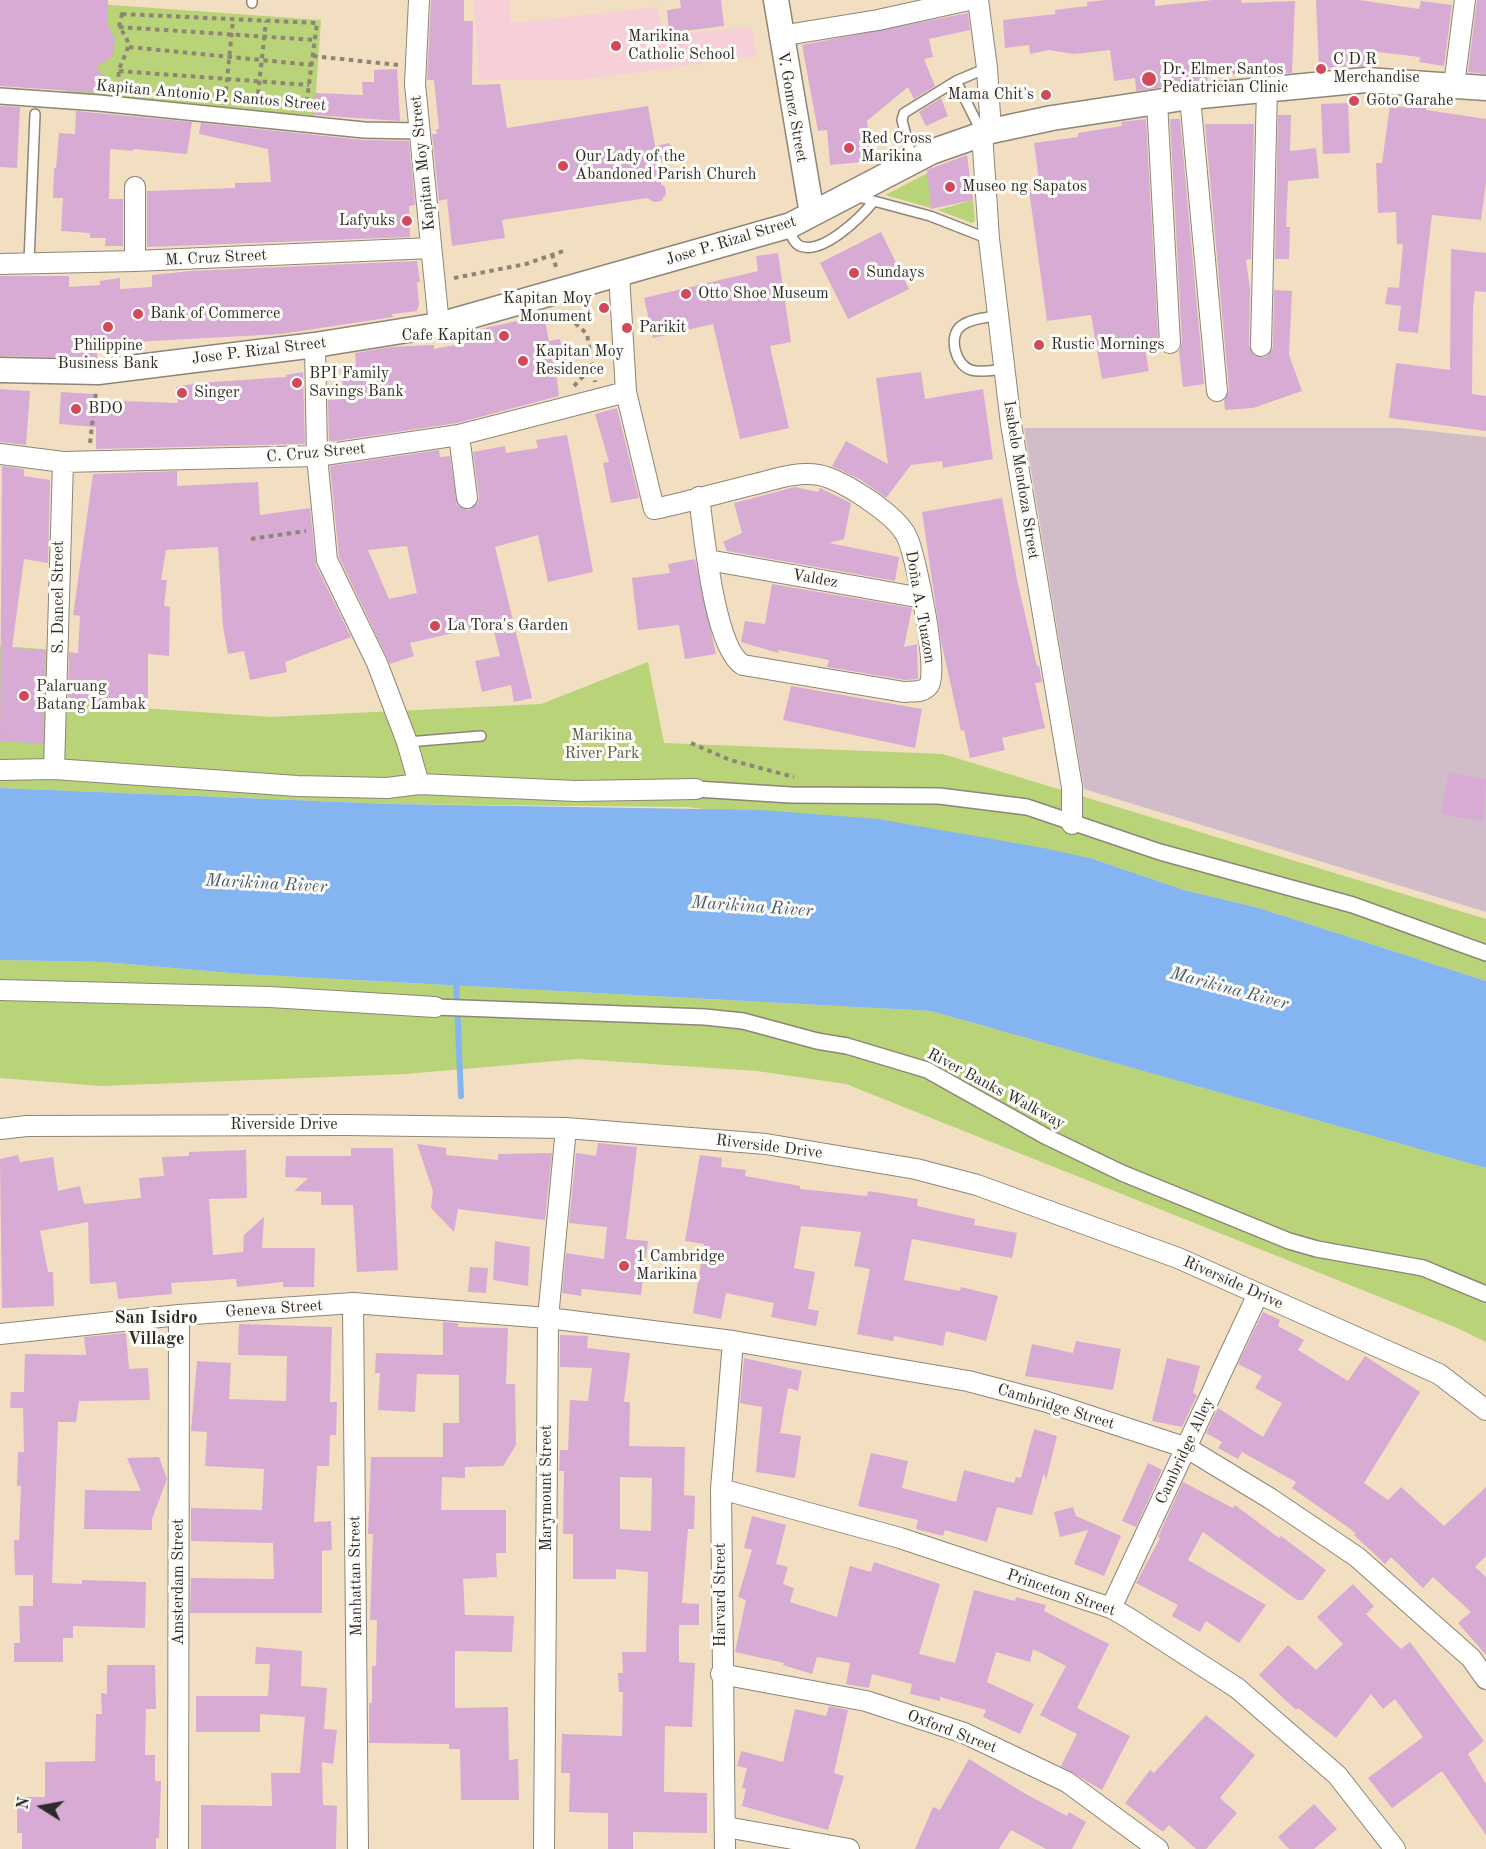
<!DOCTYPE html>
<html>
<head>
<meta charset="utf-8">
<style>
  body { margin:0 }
  #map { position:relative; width:1486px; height:1849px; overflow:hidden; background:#f2dfc2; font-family:"Old Standard TT",serif }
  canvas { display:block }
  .north { position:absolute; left:12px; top:1777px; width:60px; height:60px; -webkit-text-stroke:4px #fdfcf7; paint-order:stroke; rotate:281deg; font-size:16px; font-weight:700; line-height:24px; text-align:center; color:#2b2b2b }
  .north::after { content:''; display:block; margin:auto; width:21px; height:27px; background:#2b2b2b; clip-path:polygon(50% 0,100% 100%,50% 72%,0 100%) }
</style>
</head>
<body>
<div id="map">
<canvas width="1486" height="1849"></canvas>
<div class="north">N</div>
</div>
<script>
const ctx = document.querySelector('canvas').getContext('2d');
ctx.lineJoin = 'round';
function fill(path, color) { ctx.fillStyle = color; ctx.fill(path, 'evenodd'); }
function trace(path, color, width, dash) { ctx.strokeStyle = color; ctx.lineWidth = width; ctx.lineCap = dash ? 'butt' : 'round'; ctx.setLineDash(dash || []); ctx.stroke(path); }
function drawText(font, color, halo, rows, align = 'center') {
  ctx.font = font + ' "Old Standard TT",serif'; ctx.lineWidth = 6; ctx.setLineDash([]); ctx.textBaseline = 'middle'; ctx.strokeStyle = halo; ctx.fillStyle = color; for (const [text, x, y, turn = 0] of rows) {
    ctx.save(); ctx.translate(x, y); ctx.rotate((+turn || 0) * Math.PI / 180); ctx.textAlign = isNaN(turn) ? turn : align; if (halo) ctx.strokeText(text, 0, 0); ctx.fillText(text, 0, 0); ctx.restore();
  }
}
const built = new Path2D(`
  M474 0H509L511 23 658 7 663 35 751 27 757 56 578 80H479Z`);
const industrial = new Path2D(`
  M1024 428H1401L1486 437V912L1084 789Z`);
const green = new Path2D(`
  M70 2 321 20 314 120 65 95Z
  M928 173 931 208 885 195Z
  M973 200 975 221 972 223 938 210Z
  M0 646 56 650 54 702 271 717 541 704 648 662 664 743 943 754 1486 919V981L1259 908 1184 890 1093 859 687 807 390 804 0 788Z
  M0 960 103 962 243 974 931 1011 1486 1168V1342L1455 1327 846 1084 757 1071 578 1059 406 1074 101 1086 0 1078Z`);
const water = new Path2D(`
  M0 788 390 804 760 810 878 819 1049 849 1093 859 1184 890 1259 908 1486 981V1168L931 1011 243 974 103 962 0 960Z`);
const stream = new Path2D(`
  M456 980 461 1096`);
const building = new Path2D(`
  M0 0H108V25L115 40 112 57 96 67 103 76 101 93 0 86Z
  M431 0H464V21H473L472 85 500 84 507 128 648 106 655 146 670 143 673 159 659 162 661 184 665 187 666 194 661 201 654 202 647 198 502 220 505 238 452 246 447 199 439 201 432 134H437L436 129H439L434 80H427Z
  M680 0H721L724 26 669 33 667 10 681 8Z
  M1105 0H1155V6L1213 0H1241L1242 3 1295 1 1292 73 1233 74 1207 77 1208 81 1136 91 1135 78 1114 81 1110 50 1074 54 1049 50 1030 54 1029 45 1005 48 1003 20 1055 14V10L1087 6V2Z
  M1316 0H1359L1419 9 1421 1 1452 5 1444 66 1419 62 1420 57 1378 52 1376 66 1319 69Z
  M1477 0H1486V74L1468 72Z
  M968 13 970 30 929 39 933 57 924 59 935 86 914 99 908 87 867 121 872 161 830 165 827 130 818 131 802 45Z
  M397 69 400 121 314 115 315 93 363 95 362 82H374V70Z
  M941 98 948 116 926 126 919 112Z
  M1348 103 1350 153 1323 154 1321 104Z
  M1390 105 1409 108V105L1426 108V110L1486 119V183L1481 220 1432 215 1418 333 1398 331 1401 306 1385 304 1388 287 1399 288 1403 244H1397L1396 212 1378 213 1376 163H1382Z
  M0 106 20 107 17 168 0 167Z
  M76 111 192 122 187 154 133 149V151L110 149 109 199H123V246H105L106 238H90V233L61 231 63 198H53L54 168H56L59 133 75 134Z
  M1278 115H1291L1290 151 1316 148 1319 178 1288 181 1286 227H1290L1289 259H1275Z
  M1146 119 1158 338 1143 339 1149 371 1102 379 1091 315 1047 321 1029 190 1040 188 1034 143 1078 137V133L1122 126 1121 122Z
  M1170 119H1180L1204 384 1183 387 1179 351 1182 342Z
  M201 123 363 140 409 141 415 205 409 206 410 237 147 247V191L235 188V183L271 182 268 149 199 134Z
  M1205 124H1254L1251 259 1246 260 1250 289 1249 346 1255 356 1266 357 1273 347 1274 290 1292 291 1289 355 1302 391 1253 408 1225 410 1224 401 1229 390Z
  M967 155 973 200 931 209 927 170Z
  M881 232 909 289 848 319 820 263Z
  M1451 249 1486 253V292L1475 291 1473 307 1472 394 1486 396V431L1389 418 1396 363 1450 370Z
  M778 253 791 342 770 346 789 428 740 439 713 324 653 338 644 298 758 271 756 256Z
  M417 261 420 282H417L419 304 417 311 392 314 393 317 281 334 98 344 97 358 0 356V276H69V287L100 285V281L120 278V289L152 287V275L190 271Z
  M544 315 549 341 560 339 567 368 556 371 559 396 457 423 329 442 328 400 345 399 340 368 356 365 355 353 391 347 434 345V349L477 341 476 330Z
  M303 372 305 444 96 449V427L59 424 61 392 93 394V400L178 403 176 387 198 383 286 377V375Z
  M921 372 925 399 983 389 993 459 943 468 942 461 911 465 886 498 861 480 832 466 846 441 888 464 876 378Z
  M0 389 30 391 26 445 0 442Z
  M617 408 639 498 611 503 603 463 609 462 595 414Z
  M567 435 593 572 548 582 538 535 495 547 532 698 514 702 511 685 482 692 475 661 500 656 492 624 410 643 414 656 390 664 339 557 330 466 439 450 440 457 450 456 457 505 469 510 478 503 479 497 473 452 505 446 506 453 538 448 536 440ZM407 546 417 593 389 599 368 550Z
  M2 466 24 469V476L50 480 48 563 24 559 12 648 45 650 43 744 0 741Z
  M177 471V486L258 482 260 515 310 508 316 565 351 637 285 662 287 672 250 680 244 651 228 654 223 627 218 547 166 550 161 580H167L164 606 170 607 169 656 148 654V699H120V704L68 700 69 652 78 653 80 616 73 615 93 474Z
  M795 487 818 492 820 488 851 503 844 539 829 543 899 557 895 581 727 551 723 542 742 533 734 503Z
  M1002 498 1018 584 1037 666H1039L1040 671 1042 682 1035 683 1045 728 1002 738 1005 750 970 758 964 730 961 731 941 641 922 512Z
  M695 559 716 654 685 659 679 625 638 630 632 578 670 573 668 564Z
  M772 584 912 608 904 647 917 644 918 679 905 680 827 667 829 660 779 650 778 653 741 642 745 621 765 624Z
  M791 686 922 709 915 748 783 720Z
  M1449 772 1486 779 1484 822 1441 814Z
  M598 1143 637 1147 626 1239 648 1241 641 1295 582 1289 581 1296 562 1293 566 1253 604 1259 607 1227 569 1223 576 1153 596 1156Z
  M417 1144 446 1148V1155L498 1160V1154L552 1153 545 1220 458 1209 454 1232 431 1208 433 1191Z
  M351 1148H393L398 1270 357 1272 353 1205H321V1192L294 1191 308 1178 285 1177 286 1156H351Z
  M246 1150 247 1198 209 1199 213 1255 243 1252 244 1235 264 1217 262 1248H315L314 1287H283V1282L237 1287 236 1279 171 1283 172 1294 118 1299 116 1282 90 1284 88 1222 40 1231 48 1272H53L54 1306 2 1308 0 1159 18 1155 20 1162 53 1157 58 1191 80 1186 84 1204 141 1198 139 1178 164 1176 162 1157 189 1156V1152Z
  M700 1155 722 1158 721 1167 746 1170 745 1176 800 1186V1189L867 1196 868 1191 918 1199 917 1206 975 1219 974 1225 1017 1233 1012 1258 912 1239 904 1280 960 1291 961 1287 998 1296 986 1341 946 1331 943 1346 894 1336 893 1341 857 1334 870 1269 854 1266 861 1232 801 1226 794 1268 815 1272 808 1309 819 1311 816 1326 771 1317 774 1303 726 1293 721 1319 693 1313 704 1244 685 1241Z
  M495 1241 530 1247 528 1286 493 1280Z
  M470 1267 488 1268 486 1293 468 1292Z
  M1263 1312 1280 1320 1278 1326 1304 1340 1298 1350 1348 1381 1365 1356 1420 1392 1364 1483 1388 1500 1401 1487 1444 1526 1486 1487V1556L1475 1567 1486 1577V1655L1458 1623 1471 1612 1433 1577 1423 1588 1391 1557 1385 1564 1354 1535 1356 1533 1292 1488 1296 1482 1242 1452 1238 1459 1218 1448 1222 1442 1206 1433 1218 1408 1263 1437 1282 1403 1255 1388 1262 1376 1238 1364Z
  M443 1322 458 1323V1327L508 1328 506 1384H515L516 1445 503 1466 465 1467V1478L442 1477 441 1510H506V1553H496L497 1577 463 1579 465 1615 514 1616 512 1652 455 1651V1708L508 1707 509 1760 518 1759 519 1800H461L460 1749H449V1744L369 1743V1703H372V1666H376L377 1620H370L373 1534H368L371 1457H443V1423H459V1375L417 1374 415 1412 378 1410 380 1373H375L376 1353 443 1355Z
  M239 1324 332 1327 330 1402H337L336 1435H330L329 1466H317L314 1522 331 1521 332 1550 322 1551V1613H190L191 1578 274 1579 273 1543 191 1541V1508L262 1510 264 1469 205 1466 207 1432 191 1431 197 1361 231 1363 229 1399 286 1401 287 1356 238 1355Z
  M126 1333 129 1369 148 1368 150 1400 79 1401 76 1422H58L52 1583 82 1584V1580L146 1582 145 1628 73 1626V1638H63V1662H14V1643H20L19 1606H33V1575H15L14 1540H19L21 1486H17L18 1452H24L23 1408H10L11 1392H24L25 1354 86 1355 84 1337Z
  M560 1335 588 1336 587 1348 630 1353 624 1402H630L629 1446 685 1447 684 1495 695 1496 694 1529H688L682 1603 699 1604V1625H679V1662L695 1663 692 1727 665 1726 664 1792 707 1793V1833L633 1832V1849H608V1813L569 1812 570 1773H561L562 1734 622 1736 623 1692H619L618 1673H623L622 1652H646L648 1572 616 1569V1579H573V1534H563L564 1471H559L560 1450H568L570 1400 588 1401 592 1368 560 1367ZM620 1477 652 1478 651 1531 620 1529Z
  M1076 1341 1121 1349 1113 1390 1025 1376 1032 1344 1073 1353Z
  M744 1358 802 1371 798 1391 788 1388 780 1433 801 1436 795 1478 756 1472 762 1407 740 1403Z
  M1167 1358 1200 1366 1193 1393 1197 1395 1182 1427 1152 1421Z
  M1034 1429 1057 1436 1046 1480 1044 1473 1032 1515 997 1507 987 1542 945 1530 943 1536 916 1529 918 1520 858 1506 871 1453 908 1461 902 1488 956 1502 964 1470 1014 1483 1016 1477 1021 1478Z
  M159 1457 167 1479 152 1519V1530L84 1529 85 1490 141 1491 127 1458Z
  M1148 1463 1162 1470 1136 1527 1122 1521Z
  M1183 1482 1233 1508 1235 1505 1279 1538 1281 1536 1326 1570 1303 1600H1297L1203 1532 1188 1560 1266 1605 1239 1643 1206 1621 1200 1632 1172 1616 1178 1605 1136 1583 1160 1538 1158 1537Z
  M1073 1507 1076 1516 1121 1536 1104 1576 1074 1564 1088 1530 1060 1537 1054 1512Z
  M752 1516 786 1525 776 1564 788 1567 783 1584 794 1588 790 1602 837 1617 850 1566 871 1572 874 1562 940 1584 919 1654 955 1663 974 1590 1015 1601 1016 1597 1046 1605 1044 1611 1109 1644 1077 1708 1130 1736 1102 1790 1061 1766 1077 1734 1040 1715 1066 1666 1033 1649 1030 1662 996 1652 987 1682 1034 1704 1020 1734 983 1717 986 1710 940 1697V1701L910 1694 912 1684 872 1674 869 1688 846 1684 850 1663 817 1657 812 1674 783 1665 784 1663 735 1652 746 1600 738 1597 752 1550 744 1548Z
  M1353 1584 1374 1606 1366 1614 1401 1649 1410 1642 1484 1741 1468 1754 1486 1784V1835L1442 1771 1392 1808 1368 1778 1423 1737 1395 1699 1383 1709 1371 1694 1336 1738 1298 1708 1296 1710 1259 1675 1288 1645 1316 1670 1343 1644 1317 1617Z
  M256 1647 302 1651 301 1686 327 1688 324 1729 337 1730 333 1764 322 1762 323 1805 337 1806 336 1849H201V1805L272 1806 271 1773H300L305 1717 260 1714V1732H196V1696H268L270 1664H255Z
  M107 1665H155L156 1709H146L145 1755H155V1781H161L159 1838H156V1849H22V1833H17V1797H45V1762L95 1761 96 1714H102L101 1693 107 1694Z
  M829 1706 848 1710 834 1773 844 1776 828 1830 742 1806 746 1789 742 1788 747 1768 737 1766 741 1751 783 1762 795 1709 826 1716Z
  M1206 1715 1255 1755 1220 1798 1237 1813 1206 1849H1196L1169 1825 1163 1832 1125 1803 1150 1770 1154 1773Z
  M969 1759 1024 1793 1067 1816 1069 1812 1086 1822 1072 1849H1046L1011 1830 999 1849H915L933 1807 940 1810Z
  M1314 1804 1337 1829 1314 1849H1289L1278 1837Z`);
const path = new Path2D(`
  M122 14 317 23 306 107 116 92C118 84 118 75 120 67 127 48 134 46 119 27Z
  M119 27 315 40
  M129 47 312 65
  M313 56 398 65
  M119 71 309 85
  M225 100 233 20
  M257 103 266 21
  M552 254 557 270
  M454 278 526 264 566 250
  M562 311 587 334 595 382
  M574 386 592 367
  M90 443 96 391
  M251 539 306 531
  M691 743 730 760 794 777`);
const service = new Path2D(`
  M252 3V0
  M956 81 987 68
  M912 160 902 120 904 113 956 81 982 133
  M855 196 930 216 989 239
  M787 226C790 232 793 243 800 246 823 255 861 217 874 201
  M29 262 35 114
  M998 316C987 317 970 319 961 326 948 336 955 365 971 370 981 373 994 370 1004 369
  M407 742 481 736`);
const pedestrian = new Path2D(`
  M0 96 99 103 364 130 418 131
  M696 789 791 795 939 796 1027 807 1160 852 1353 905 1486 953
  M435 1007 705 1017 743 1021 817 1041 847 1046 927 1070 1045 1136 1122 1173 1289 1241 1317 1249 1423 1268 1486 1294`);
const minor = new Path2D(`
  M419 0 415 84 439 325
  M978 0 987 68 991 131
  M780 36 878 20 969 0
  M1454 85 1465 0
  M1190 97 1217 391
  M1157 102 1170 343
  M982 133 989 239 1011 424 1072 787V824
  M135 261V187
  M0 264 135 261 431 248
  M619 274 626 392 654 509C688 502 722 492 756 484 776 479 798 471 819 475 843 480 897 515 907 537 916 556 939 670 929 685 924 693 912 691 904 692L743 665C714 648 704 533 699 497
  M315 345 317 456 327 560 377 663 407 742 419 784
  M1261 346 1267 88
  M459 435 467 498
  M0 454 63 462 317 456 459 435 626 392
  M708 560 922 598
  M54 769 63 462
  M0 770 54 769 297 786 387 788 419 784 576 791 696 789
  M0 990 270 997 435 1007
  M0 1129 27 1126 347 1125 566 1128 766 1144 916 1169 977 1185 1178 1258 1439 1374 1486 1410
  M353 1303 358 1849
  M0 1334 179 1315 353 1303 548 1318 733 1341 968 1381 1044 1401 1187 1448 1271 1499 1357 1557 1471 1658 1486 1679
  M721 1489 900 1538 1111 1608 1127 1617 1237 1688 1337 1775 1395 1849
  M1111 1608 1258 1294
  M721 1674 866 1701 964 1733 1067 1782 1158 1849
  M726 1827 849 1849
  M178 1849 179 1315
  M544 1849 548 1318 566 1128
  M725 1849 721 1489 733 1341`);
const tertiary = new Path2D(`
  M776 0 812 214
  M0 370 98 372 315 345 439 325 791 225 931 152 991 131 1052 118 1190 97 1366 80 1486 88`);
const markers = [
  [616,46,6,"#d1495b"],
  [1321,69,6,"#d1495b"],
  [1149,79,8,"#d1495b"],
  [1046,95,6,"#d1495b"],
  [1354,101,6,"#d1495b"],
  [849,148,6,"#d1495b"],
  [563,166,6,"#d1495b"],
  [950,187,6,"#d1495b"],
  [407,221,6,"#d1495b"],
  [854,273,6,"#d1495b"],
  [686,294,6,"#d1495b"],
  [604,308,6,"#d1495b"],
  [138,314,6,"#d1495b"],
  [108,327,6,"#d1495b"],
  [627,328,6,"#d1495b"],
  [504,336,6,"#d1495b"],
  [1039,345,6,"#d1495b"],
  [523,361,6,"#d1495b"],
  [297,383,6,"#d1495b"],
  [182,393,6,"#d1495b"],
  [76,409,6,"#d1495b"],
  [435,626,6,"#d1495b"],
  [24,696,6,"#d1495b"],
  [624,1266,6,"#d1495b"]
];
const poiNames = [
  ["Marikina",628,37],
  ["Catholic School",628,55],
  ["C D R",1333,60],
  ["Merchandise",1333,78],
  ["Dr. Elmer Santos",1162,70],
  ["Pediatrician Clinic",1162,88],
  ["Mama Chit's",1034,95,"right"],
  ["Goto Garahe",1366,101],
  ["Red Cross",861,139],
  ["Marikina",861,157],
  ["Our Lady of the",575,157],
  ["Abandoned Parish Church",575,175],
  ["Museo ng Sapatos",962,187],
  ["Lafyuks",395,221,"right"],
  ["Sundays",866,273],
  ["Otto Shoe Museum",698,294],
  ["Kapitan Moy",592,299,"right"],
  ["Monument",592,317,"right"],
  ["Bank of Commerce",150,314],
  ["Parikit",639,328],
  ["Cafe Kapitan",492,336,"right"],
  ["Rustic Mornings",1051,345],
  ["Philippine",108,346,"center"],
  ["Business Bank",108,364,"center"],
  ["Kapitan Moy",535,352],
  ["Residence",535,370],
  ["BPI Family",309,374],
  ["Savings Bank",309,392],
  ["Singer",194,393],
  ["BDO",88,409],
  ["La Tora's Garden",447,626],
  ["Palaruang",36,687],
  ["Batang Lambak",36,705],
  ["1 Cambridge",636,1257],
  ["Marikina",636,1275]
];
const streetNames = [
  ["Kapitan Antonio P. Santos Street",211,96,5],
  ["V. Gomez Street",792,107,80],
  ["Kapitan Moy Street",423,163,-96],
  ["Jose P. Rizal Street",731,241,-17],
  ["M. Cruz Street",216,258,-3],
  ["Jose P. Rizal Street",259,351,-7],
  ["C. Cruz Street",316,453,-5],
  ["Isabelo Mendoza Street",1021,480,81],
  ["Valdez",815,579,10],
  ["S. Dancel Street",59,597,-90],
  ["Doña A. Tuazon",920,607,80],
  ["River Banks Walkway",996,1089,28],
  ["Riverside Drive",284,1125],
  ["Riverside Drive",769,1147,7],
  ["Riverside Drive",1233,1283,24],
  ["Geneva Street",274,1309,-4],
  ["Cambridge Street",1056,1407,17],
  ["Cambridge Alley",1185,1451,-65],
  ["Marymount Street",547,1488,-90],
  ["Manhattan Street",356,1576,-91],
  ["Amsterdam Street",179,1582,-90],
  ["Princeton Street",1061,1593,19],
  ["Harvard Street",721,1595,-90],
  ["Oxford Street",952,1732,21]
];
const parkNames = [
  ["Marikina",602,736],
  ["River Park",602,754]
];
const waterNames = [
  ["Marikina River",266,884,3],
  ["Marikina River",752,907,4],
  ["Marikina River",1229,989,15]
];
const neighbourhoodNames = [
  ["San Isidro",156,1318],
  ["Village",156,1339]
];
fill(built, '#f6cfd8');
fill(industrial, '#d1bdca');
fill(green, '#b8d378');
fill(water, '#84b5f0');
trace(stream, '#84b5f0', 6);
fill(building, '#d7abd4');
trace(service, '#8e8576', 12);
trace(pedestrian, '#8e8576', 18);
trace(minor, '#8e8576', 22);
trace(tertiary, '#8e8576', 27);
trace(path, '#8e8576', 4, [4.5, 4.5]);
trace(service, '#fff', 9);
trace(pedestrian, '#fff', 15);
trace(minor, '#fff', 20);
trace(tertiary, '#fff', 24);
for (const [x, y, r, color] of markers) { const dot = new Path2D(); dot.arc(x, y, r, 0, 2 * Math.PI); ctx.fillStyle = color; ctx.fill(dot); trace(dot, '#fdfcf7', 2); }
drawText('16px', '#2b2b2b', '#fdfcf7', poiNames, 'left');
drawText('16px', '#2b2b2b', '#fdfcf7', streetNames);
drawText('16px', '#555d42', '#fdfcf7', parkNames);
drawText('italic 18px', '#4a5b70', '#fdfcf7', waterNames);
drawText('bold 18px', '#2b2b2b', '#fdfcf7', neighbourhoodNames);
</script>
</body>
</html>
